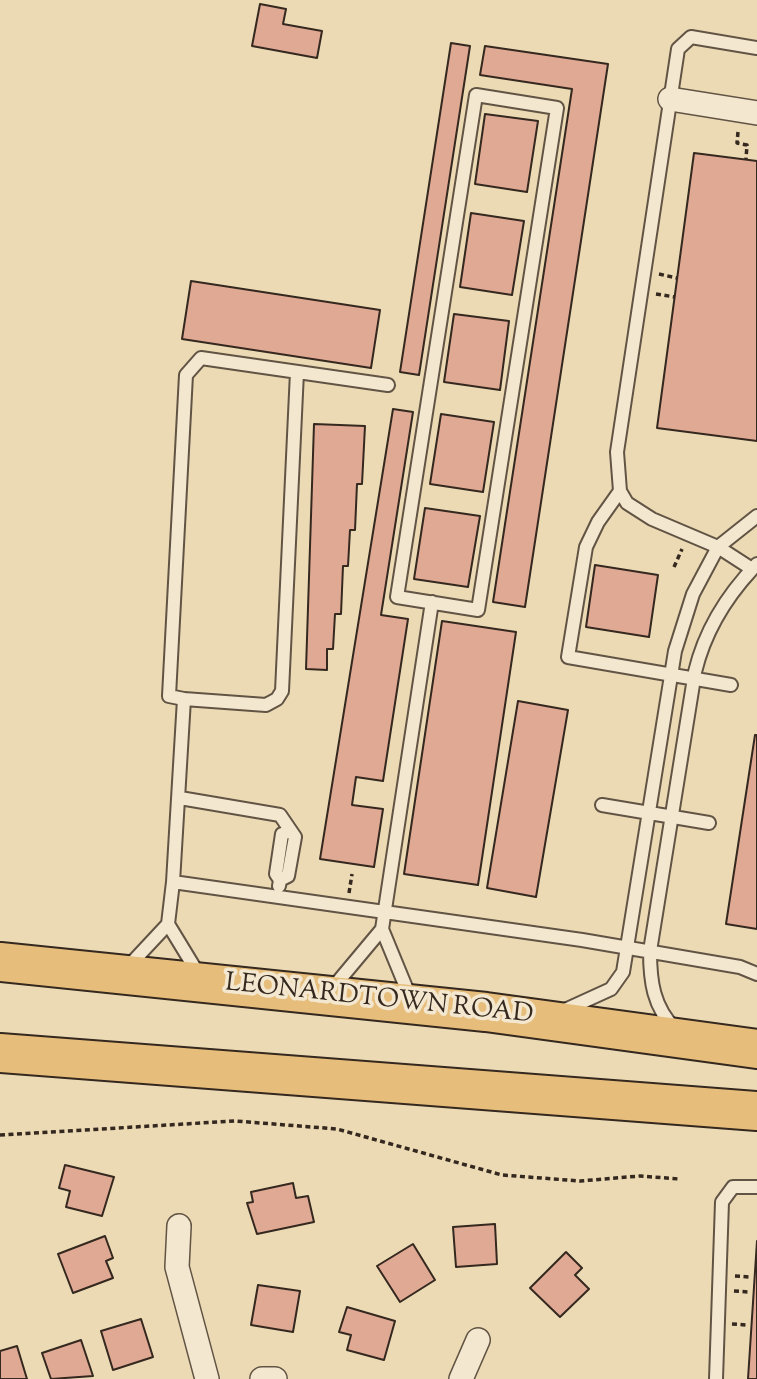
<!DOCTYPE html>
<html>
<head>
<meta charset="utf-8">
<style>
  body { margin:0 }
  canvas { display:block; background:#ecdab5 }
</style>
</head>
<body>
<canvas width="757" height="1379"></canvas>
<script>
const ctx = document.querySelector('canvas').getContext('2d');
ctx.lineJoin = 'round';
function fill(path, color) { ctx.fillStyle = color; ctx.fill(path, 'evenodd'); }
function trace(path, color, width, dash) { ctx.strokeStyle = color; ctx.lineWidth = width; ctx.lineCap = dash ? 'butt' : 'round'; ctx.setLineDash(dash || []); ctx.stroke(path); }
function drawText(font, color, halo, rows, align = 'center') {
  ctx.font = font + ' "Sorts Mill Goudy",serif'; ctx.lineWidth = 7; ctx.setLineDash([]); ctx.textBaseline = 'middle'; ctx.strokeStyle = halo; ctx.fillStyle = color; for (const [text, x, y, turn = 0] of rows) {
    ctx.save(); ctx.translate(x, y); ctx.rotate((+turn || 0) * Math.PI / 180); ctx.textAlign = isNaN(turn) ? turn : align; if (halo) ctx.strokeText(text, 0, 0); ctx.fillText(text, 0, 0); ctx.restore();
  }
}
const building = new Path2D(`
  M260 4 286 9 283 24 322 31 317 58 252 46Z
  M451 43 470 46 419 375 400 372Z
  M485 46 608 64 525 607 493 602 572 89 480 75Z
  M485 114 538 121 527 192 475 184Z
  M694 153 757 161V441L657 428Z
  M471 213 524 221 512 295 460 287Z
  M191 281 380 310 371 368 182 339Z
  M454 314 509 321 500 390 444 382Z
  M393 409 413 412 381 615 408 619 383 781 356 777 352 805 383 809 374 867 320 859Z
  M441 414 494 422 483 492 430 484Z
  M314 424 365 426 362 484H357L355 530H350L348 566H343L341 614H335L333 649H327V670L306 669Z
  M425 508 480 516 468 587 414 579Z
  M595 565 658 575 649 637 586 627Z
  M442 621 516 632 478 885 404 874Z
  M518 701 568 710 536 897 487 888Z
  M755 735H757V929L726 924Z
  M65 1165 114 1177 102 1216 66 1207 70 1191 59 1188Z
  M293 1183 296 1198 308 1196 314 1222 257 1234 247 1203 253 1202 251 1192Z
  M495 1224 497 1264 456 1267 453 1227Z
  M105 1236 113 1258 106 1261 113 1278 73 1293 58 1254Z
  M757 1241V1379H748Z
  M413 1244 435 1280 400 1302 377 1266Z
  M566 1252 582 1268 575 1275 589 1289 560 1317 530 1288Z
  M258 1285 300 1291 293 1332 251 1325Z
  M347 1307 395 1321 384 1360 347 1350 351 1335 339 1332Z
  M141 1319 153 1357 113 1370 101 1331Z
  M81 1340 93 1376 51 1379 42 1353Z
  M17 1346 27 1379H0V1351Z`);
const path = new Path2D(`
  M738 132 737 143 747 145 746 159
  M659 274 677 278
  M656 294 675 297
  M674 567 682 549
  M349 893 352 874
  M0 1135 235 1121 337 1129 502 1175 580 1181 640 1176 679 1179
  M735 1276 750 1277
  M734 1291 749 1292
  M732 1324 747 1325`);
const lane = new Path2D(`
  M476 95 557 108 478 610 397 597Z
  M388 385 201 358 186 375 169 696 184 699 173 882 582 940 740 967 757 974
  M620 491 598 522 586 547 568 657 731 685
  M752 569 718 547 652 519 627 503 620 491 617 452 678 49 691 37 757 48
  M184 699 266 705 277 699 282 691 297 372
  M180 798 280 815 295 837 288 876 280 880
  M602 805 709 823
  M279 886 280 880 276 874 282 834 290 831
  M168 924 199 975
  M382 929 432 602
  M126 969 168 924 173 882
  M331 990 382 929 410 997
  M565 1010 611 989 623 972 675 651 693 594 718 547 757 516
  M676 1030C653 1007 650 981 650 951L695 672C705 630 727 595 757 564
  M716 1379 722 1202 733 1187H757`);
const street = new Path2D(`
  M670 99 757 113
  M179 1226 177 1267 207 1379
  M262 1379H275
  M461 1379 478 1340`);
const highway = new Path2D(`
  M0 962 486 1012 757 1049
  M0 1053 757 1111`);
const streetNames = [
  ["LEONARDTOWN ROAD",379,1001,6]
];
fill(building, '#e0a994');
trace(building, '#34281f', 2);
trace(lane, '#625444', 16);
trace(street, '#625444', 26);
trace(highway, '#34281f', 42);
trace(path, '#34281f', 3.5, [5, 3.5]);
trace(lane, '#f3e7cf', 12);
trace(street, '#f3e7cf', 23);
trace(highway, '#e6bd7a', 38);
drawText('26px', '#34281f', '#f3e7cf', streetNames);
</script>
</body>
</html>
